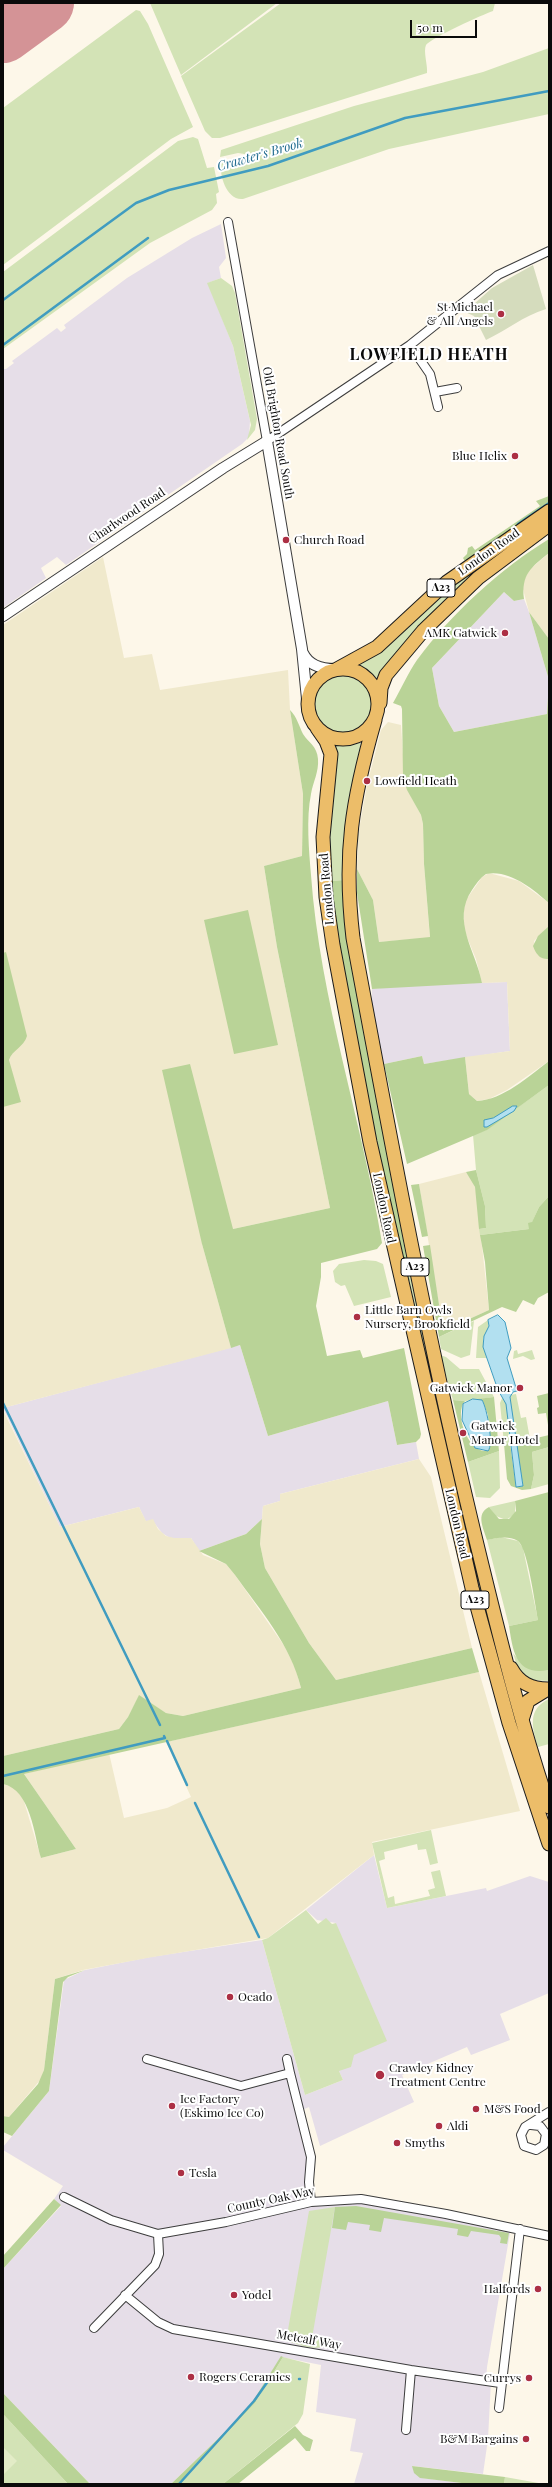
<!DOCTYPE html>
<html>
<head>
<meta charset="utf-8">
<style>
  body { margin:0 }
  #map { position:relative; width:552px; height:2487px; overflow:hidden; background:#fdf7e9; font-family:"Playfair Display",serif }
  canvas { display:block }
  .frame { position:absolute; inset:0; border:4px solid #0a0a0a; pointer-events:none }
  .scale { position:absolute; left:410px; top:20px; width:67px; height:18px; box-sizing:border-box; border:2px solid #0a0a0a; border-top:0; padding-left:5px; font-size:12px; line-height:14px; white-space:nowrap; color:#0a0a0a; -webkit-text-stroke:3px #fff; paint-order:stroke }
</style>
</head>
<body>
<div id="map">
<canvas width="552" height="2487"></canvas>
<div class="frame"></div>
<div class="scale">50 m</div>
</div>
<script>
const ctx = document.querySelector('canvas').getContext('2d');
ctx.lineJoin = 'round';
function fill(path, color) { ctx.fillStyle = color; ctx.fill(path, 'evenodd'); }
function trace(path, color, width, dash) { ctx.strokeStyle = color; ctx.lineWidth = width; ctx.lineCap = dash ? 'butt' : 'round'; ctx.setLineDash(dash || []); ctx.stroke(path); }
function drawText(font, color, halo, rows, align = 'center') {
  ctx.font = font + ' "Playfair Display",serif'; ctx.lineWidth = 4; ctx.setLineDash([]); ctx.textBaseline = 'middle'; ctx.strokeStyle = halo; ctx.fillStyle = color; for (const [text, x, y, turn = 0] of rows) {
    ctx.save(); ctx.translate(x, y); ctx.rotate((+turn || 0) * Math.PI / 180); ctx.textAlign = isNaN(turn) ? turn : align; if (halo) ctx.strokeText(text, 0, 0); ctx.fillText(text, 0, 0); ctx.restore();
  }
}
const industrial = new Path2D(`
  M221 224 226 258 219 267 221 278 208 283 233 346 250 421 249 437 242 444 66 565 57 557 41 568 46 578 3 608V369H6L14 363 12 361 57 328 61 332 66 328 64 325 127 278 192 238Z
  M504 592 514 601 524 599 529 612 549 680 547 714 454 732 439 706 432 668Z
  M507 982 510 1051 424 1064 422 1056 384 1064 372 1004V989L409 985Z
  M240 1345 268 1436 388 1401 397 1445 416 1442 419 1459 280 1494V1501L263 1506 262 1519 246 1534 199 1551 191 1538H170L162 1533 155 1524 146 1522 139 1507 60 1527 3 1408Z
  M374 1855 387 1908 486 1888 487 1891 530 1876 549 1882V1993L500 2014 510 2040 471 2055 467 2047 402 2075 414 2102 320 2146 309 2107 300 2111 311 2157 312 2202 361 2199 511 2227 487 2367 486 2380 491 2381 488 2439 483 2474 412 2466 423 2478 470 2484H354L363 2453 350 2451 356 2419 316 2412 321 2365 281 2357 253 2401 227 2430 171 2484H90L3 2393V2269L61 2206 54 2199 63 2186 3 2150V2147L49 2091 64 1980 85 1970 150 1957 262 1940 305 2095 343 2080 339 2071 336 1923 317 1920 306 1910Z`);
const farmland = new Path2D(`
  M549 553V639L529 612 523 589V582L529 570Z
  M103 557 124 658 152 654 160 690 288 670 290 710 303 794 302 856 264 866 277 947 330 1208 233 1229 202 1244 231 1348 3 1408V625Z
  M388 722 401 725 405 785 421 815 423 824 424 864 430 938 379 942 373 900 357 869 358 835 367 785 381 730Z
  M489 873 519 881 549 903V926L534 941 537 954 545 959H549V1061L507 1090 489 1099 477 1101 469 1094 465 1057 510 1051 507 982 482 983 476 959 464 930V903L482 877Z
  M466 1172 473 1180 476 1191 489 1310 443 1331 419 1184Z
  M3 1410 60 1527 139 1507 146 1521 153 1519 158 1529 166 1536 174 1538H191L203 1555 226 1564 235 1575 285 1647 295 1667 301 1688 183 1716 166 1713 139 1696 128 1717 119 1729 3 1756Z
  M419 1459 431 1477 472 1648 336 1680 309 1643 265 1568 260 1544 263 1506 280 1501V1494Z
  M479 1672 520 1811 372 1842 374 1855 268 1938 147 1958 83 1970 55 1979 44 2070 41 2079 9 2117 3 2116V1784L15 1788 23 1798 41 1858 76 1849 24 1774 109 1753 124 1818 167 1808 191 1797 166 1742Z`);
const green = new Path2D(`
  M150 3H277L181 75Z
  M281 3H495L493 11C484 14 431 38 426 45 423 51 428 66 427 73L220 138H212L205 131 181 76Z
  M136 10 140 11 148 24 193 127 171 139 3 265V108Z
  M549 48V114L389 149 243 199C227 201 219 175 221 163L238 160 256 162 257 156 238 153 220 157 221 150 354 106 483 72Z
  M193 137 198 139 207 168 214 167 219 192 216 194 217 203 212 210 150 243 3 349V272L178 141Z
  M221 278 232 286 235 293 257 419 255 430 247 440 251 425 233 346 207 283Z
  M511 546 378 679 359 666V664L451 588Z
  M315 704a29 29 0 1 1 58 0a29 29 0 1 1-58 0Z
  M361 743 347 816 344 880 331 881 328 846 334 746Z
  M549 1085V1196L539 1207 529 1229 480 1235 479 1229 486 1228 485 1206 476 1170 473 1135 486 1130Z
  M386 1139 534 1787 493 1652 408 1285 410 1280Z
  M364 1260 376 1261 383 1264 391 1297 354 1306 345 1285 341 1286 335 1282 333 1271 339 1264Z
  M488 1320 489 1328 483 1339 487 1358H476L478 1327Z
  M474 1321 470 1355 461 1358 441 1349 439 1337Z
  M517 1350 518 1354 532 1350 535 1359 531 1360 523 1356 513 1359 514 1351Z
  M440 1355 446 1357 460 1369H479L494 1397 465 1401 453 1400Z
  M516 1394 521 1418 526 1417 530 1439 517 1443 523 1486 511 1443 504 1444 500 1403 503 1396Z
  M549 1447V1484L531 1489 534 1475 532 1452Z
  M499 1451 500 1488 490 1498 476 1497 468 1462Z
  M515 1501V1514L506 1520 496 1516 489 1507Z
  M501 1537 518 1541 523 1548 538 1620 509 1626 487 1540Z
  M513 1653C521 1664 535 1672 549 1670V1681L529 1680 518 1669Z
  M549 1699V1744L538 1747C532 1728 527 1709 549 1699Z
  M431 1830 438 1863 430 1865 426 1849 418 1850 417 1844 384 1852 385 1859 379 1861 388 1898 394 1896 395 1904 430 1896 428 1890 435 1888 431 1872 440 1870 446 1896 387 1908 372 1843Z
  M306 1910 318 1924 326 1918 332 1924 336 1923 387 2041 354 2055 351 2067 339 2071 343 2080 305 2095 262 1940 268 1938Z
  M335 2207 312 2338 330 2342C319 2354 299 2344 286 2341L309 2211Z
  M283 2357 310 2364 303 2414 298 2423 223 2484H179L255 2403Z
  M3 2414 68 2484H3Z
  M505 2477 544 2484H504Z`);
const forest = new Path2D(`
  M549 496V505L466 563 463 558 467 554 468 548 472 546 475 550 540 506 536 501Z
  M549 539V553C531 567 521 575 524 599L514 601 504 592 432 668 439 706 454 732 547 714 549 680V903C533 889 509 869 486 874 480 878 476 884 472 890 451 921 476 951 482 983L372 989 357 893V869L373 900 379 942 430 937 424 864 423 824 421 815 407 790 403 778 402 709 401 706 393 703C401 689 408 673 417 660 451 614 501 568 549 539Z
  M529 612 549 639V680Z
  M290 710C297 717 299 726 303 734 309 743 317 746 318 759 319 772 313 782 311 794 306 818 309 851 311 875 320 1000 362 1120 382 1243L377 1249 321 1263V1277L316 1306 327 1356 360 1350 363 1358 404 1348 421 1434 420 1438 416 1442 397 1445 388 1401 268 1436 240 1345 231 1348 202 1244 162 1070 190 1064 233 1229 330 1208 277 947 264 866 302 856 303 794Z
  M344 880 362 1024 386 1139 410 1280 408 1285 373 1133 335 922 331 881Z
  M248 910 278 1045 234 1054 204 920Z
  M549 926V959C540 960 536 954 533 946L538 936Z
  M6 952 27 1036C24 1047 12 1050 9 1060L21 1102 3 1107V953Z
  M422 1056 424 1064 465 1057 469 1094 477 1101C503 1100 529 1076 549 1061V1085L487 1130 407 1164 384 1064Z
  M476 1170 485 1206 486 1228 479 1229 475 1187 466 1172Z
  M419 1184 428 1236 422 1237 411 1185Z
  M549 1196V1292L538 1298 534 1305 523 1300 516 1312 502 1307 439 1337 423 1246 430 1245 443 1331 489 1310 485 1262 480 1235 529 1229 528 1223 532 1222 539 1207Z
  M549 1393V1431L546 1413 538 1414 537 1408 539 1407 537 1396Z
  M494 1397 499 1451 468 1462 453 1400 465 1401C454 1413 467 1449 484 1451L490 1447 488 1415 483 1402 477 1399Z
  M549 1435V1447L532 1452 534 1475 531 1489 522 1490 511 1486 507 1479 504 1444 510 1443 516 1487 523 1486 516 1443Z
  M549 1492V1670C516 1676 513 1652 509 1626L538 1620C535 1605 528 1549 518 1541 508 1535 497 1538 487 1540 484 1529 475 1514 489 1507L499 1519H509L516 1511 515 1501Z
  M262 1519 260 1544 265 1568 309 1643 336 1680 472 1648 479 1672 24 1774 76 1849 41 1858C34 1835 31 1790 3 1784V1756L119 1729 128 1717 139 1695 166 1713 183 1716 301 1688C291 1645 260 1610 235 1575L226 1564 199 1551 246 1534Z
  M85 1970 68 1977 63 1982 49 2091 12 2136 3 2132V2116L9 2117 38 2084 44 2070 55 1979Z
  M54 2199 61 2205 3 2269V2256Z
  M356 2206 509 2233 507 2244 500 2243 501 2238 499 2235 471 2231 468 2237 457 2235 458 2229 384 2218 381 2232 369 2230 370 2225 348 2222 346 2230 332 2228 335 2207Z
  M281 2356 283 2357 255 2403 179 2484H171L227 2430 253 2401Z
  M3 2393 90 2484H68L3 2414Z
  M295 2426 303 2435 313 2440 310 2451H306L295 2438 238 2484H223Z
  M412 2466 505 2477 504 2484H470L420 2478 414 2473Z`);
const cemetery = new Path2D(`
  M533 265 546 309C523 316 507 330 486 340L474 316 465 312 492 288Z`);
const pitch = new Path2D(`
  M3 2447 17 2461 3 2475Z`);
const water = new Path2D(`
  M513 1106H517L514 1111 487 1127H484V1120L493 1118Z
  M498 1315 505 1322 511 1348 507 1358 517 1391 513 1392 510 1397 523 1486 516 1487 506 1404 498 1390 483 1347 484 1336 489 1326 488 1320Z
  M473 1399 482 1400C487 1408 494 1445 488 1451L475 1448 462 1420 463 1404Z`);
const stream = new Path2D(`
  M3 300 136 203 169 190 268 166 405 118 549 91
  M3 345 148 238
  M518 524 549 503
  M3 1403 160 1725
  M167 1741 187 1785
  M3 1776 165 1738 164 1736
  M195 1803 259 1937
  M299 2379H300
  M179 2484 254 2401 271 2377 290 2378`);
const runway = new Path2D(`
  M3 33 44 3`);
const minor = new Path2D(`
  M228 222 267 441 410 345 498 275 549 251
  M410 345 430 374 438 407
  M435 392 457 388
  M147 2059 241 2086 290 2073 311 2157 309 2182 311 2202
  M287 2059 290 2073
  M531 2125 540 2126 546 2134 544 2145 536 2150 524 2146 521 2135 525 2127 549 2112
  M64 2197 111 2220 158 2234 226 2222 311 2202 361 2199 446 2214 549 2236
  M125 2295 158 2322 173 2329 411 2370 500 2383
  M94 2328 155 2265 159 2254 158 2234
  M499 2408 520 2229
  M406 2430 411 2370`);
const tertiary = new Path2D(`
  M3 616 223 468 267 441 302 649 307 699
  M303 653C309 666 322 669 335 669`);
const primary = new Path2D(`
  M308 704a35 35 0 1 1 70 0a35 35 0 1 1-70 0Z
  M337 669 377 647 447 582 549 511
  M380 703 381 688 386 675 423 631 478 578 549 525
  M375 720C352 800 343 854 353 938 392 1148 431 1358 482 1565 502 1647 522 1727 549 1807
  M317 728 326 741 331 754 323 837 326 897 333 945 370 1142 472 1588 509 1723 549 1844
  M511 1668C519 1683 531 1689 548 1689
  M522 1720 528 1701 546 1690`);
const markers = [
  [501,314,4,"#ac2f44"],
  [515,456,4,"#ac2f44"],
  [286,540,4,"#ac2f44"],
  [505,633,4,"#ac2f44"],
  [367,781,4,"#ac2f44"],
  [357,1317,4,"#ac2f44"],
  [520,1388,4,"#ac2f44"],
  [463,1433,4,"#ac2f44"],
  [230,1997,4,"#ac2f44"],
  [380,2075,5,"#ac2f44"],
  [172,2106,4,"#ac2f44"],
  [476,2109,4,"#ac2f44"],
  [439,2126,4,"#ac2f44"],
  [397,2143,4,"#ac2f44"],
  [181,2173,4,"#ac2f44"],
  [538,2289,4,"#ac2f44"],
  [234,2295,4,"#ac2f44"],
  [191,2377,4,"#ac2f44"],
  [529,2378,4,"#ac2f44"],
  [526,2439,4,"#ac2f44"]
];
const shields = [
  [441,588,28],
  [415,1267,28],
  [475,1600,28]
];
const shieldNames = [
  ["A23",441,588],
  ["A23",415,1267],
  ["A23",475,1600]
];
const poiNames = [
  ["St Michael",493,307,"right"],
  ["& All Angels",493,321,"right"],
  ["Blue Helix",507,456,"right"],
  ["Church Road",294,540],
  ["AMK Gatwick",497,633,"right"],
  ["Lowfield Heath",375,781],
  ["Little Barn Owls",365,1310],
  ["Nursery, Brookfield",365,1324],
  ["Gatwick Manor",512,1388,"right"],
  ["Gatwick",471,1426],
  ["Manor Hotel",471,1440],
  ["Ocado",238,1997],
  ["Crawley Kidney",389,2068],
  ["Treatment Centre",389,2082],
  ["Ice Factory",180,2099],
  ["(Eskimo Ice Co)",180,2113],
  ["M&S Food",484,2109],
  ["Aldi",447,2126],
  ["Smyths",405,2143],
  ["Tesla",189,2173],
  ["Halfords",530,2289,"right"],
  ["Yodel",242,2295],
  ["Rogers Ceramics",199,2377],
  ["Currys",521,2378,"right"],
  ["B&M Bargains",518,2439,"right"]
];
const streetNames = [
  ["Old Brighton Road South",278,433,80],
  ["Charlwood Road",127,516,-34],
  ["London Road",489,552,-35],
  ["London Road",327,889,-95],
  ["London Road",384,1208,78],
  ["London Road",457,1524,77],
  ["County Oak Way",271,2200,-12],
  ["Metcalf Way",309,2340,10]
];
const waterNames = [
  ["Crawter's Brook",260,155,-16]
];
const districtNames = [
  ["LOWFIELD HEATH",429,355]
];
fill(industrial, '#e6dee8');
fill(farmland, '#f0e9cc');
fill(green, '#d3e3b6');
fill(forest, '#b9d397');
fill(cemetery, '#d5dcbd');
fill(pitch, '#e3ecc7');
fill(water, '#b2e0f0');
trace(water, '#409cc0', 1);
trace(stream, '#409cc0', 2.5);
trace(runway, '#d49396', 60);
trace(minor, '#3d3d3d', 10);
trace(tertiary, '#3d3d3d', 12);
trace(primary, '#1b1b1b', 15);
trace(minor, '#fff', 8);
trace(tertiary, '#fff', 10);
trace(primary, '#ecbd69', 13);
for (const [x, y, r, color] of markers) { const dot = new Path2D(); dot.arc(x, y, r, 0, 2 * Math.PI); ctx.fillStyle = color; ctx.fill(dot); trace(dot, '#fff', 1.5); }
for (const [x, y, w] of shields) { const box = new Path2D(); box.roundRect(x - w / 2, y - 9, w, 18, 3); ctx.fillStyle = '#fff'; ctx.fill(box); trace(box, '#0a0a0a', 1); }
drawText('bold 11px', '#0a0a0a', null, shieldNames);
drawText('12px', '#0a0a0a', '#fff', poiNames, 'left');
drawText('12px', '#0a0a0a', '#fff', streetNames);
drawText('italic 13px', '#206b8f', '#fff', waterNames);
ctx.letterSpacing = '1px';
drawText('bold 16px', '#0a0a0a', '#fff', districtNames);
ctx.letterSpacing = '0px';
</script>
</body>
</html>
